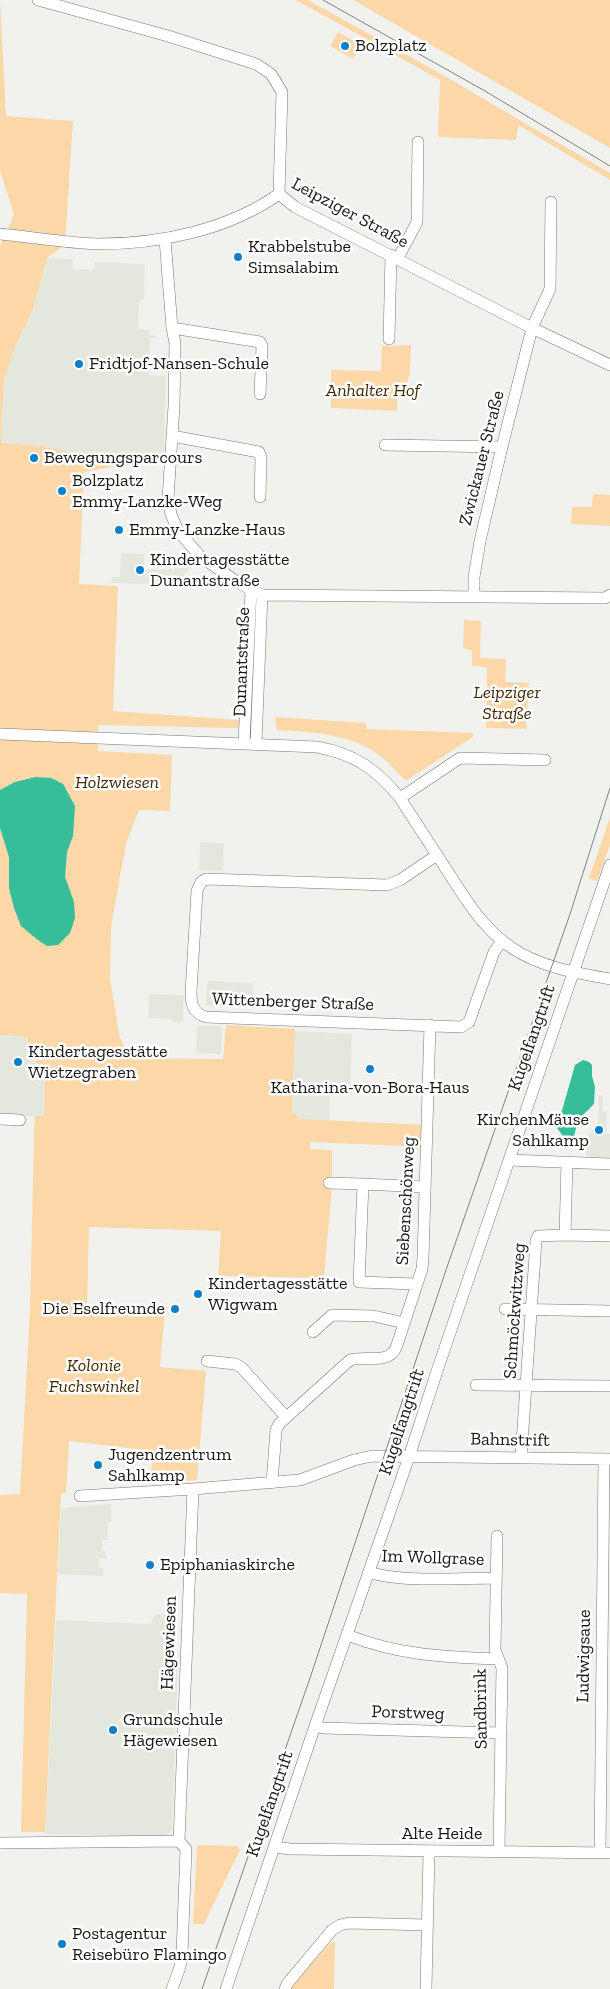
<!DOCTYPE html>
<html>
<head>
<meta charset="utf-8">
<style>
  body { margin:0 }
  canvas { display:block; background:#f1f2ee }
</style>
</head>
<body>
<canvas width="610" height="1989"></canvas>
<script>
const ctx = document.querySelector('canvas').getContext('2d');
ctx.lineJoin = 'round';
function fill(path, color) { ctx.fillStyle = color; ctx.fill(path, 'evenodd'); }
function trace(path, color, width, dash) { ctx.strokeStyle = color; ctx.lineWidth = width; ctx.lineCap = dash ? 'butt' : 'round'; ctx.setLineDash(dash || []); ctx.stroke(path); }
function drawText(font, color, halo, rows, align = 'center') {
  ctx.font = font + ' "Zilla Slab",serif'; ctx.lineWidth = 5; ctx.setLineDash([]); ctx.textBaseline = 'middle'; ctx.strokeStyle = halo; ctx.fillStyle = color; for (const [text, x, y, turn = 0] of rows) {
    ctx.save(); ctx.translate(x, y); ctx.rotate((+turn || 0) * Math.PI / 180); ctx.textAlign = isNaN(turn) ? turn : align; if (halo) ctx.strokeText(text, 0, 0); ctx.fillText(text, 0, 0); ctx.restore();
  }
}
const built = new Path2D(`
  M47 258 73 259V269L94 270 95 262 145 264 144 299 139 300 138 329 150 330V335L156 336V338H150L149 375 166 376 164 456H135L127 459 91 457 42 446 1 443 4 381 13 352 33 310Z
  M121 553 144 554V569L174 570 175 556H182L191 566 177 585 111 583 112 577H120Z
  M200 842 224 843 223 871 199 870Z
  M207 981 253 983 252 1007 206 1005Z
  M149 994 184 995 183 1022H172V1019L148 1018Z
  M197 1026H222L221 1054 196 1053Z
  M295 1031 352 1034 350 1092 330 1091 329 1121 299 1119 292 1112Z
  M0 1035 28 1037V1047L45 1078 44 1117 0 1115Z
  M599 1095H603L602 1111H607L606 1134H610V1158L586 1156 587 1137 598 1123Z
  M111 1504V1522H107L108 1540H102V1550H106V1558H99V1568H103V1576L58 1574 61 1508Z
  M155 1614H172L170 1659H178L172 1829 169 1833 162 1837 45 1834 56 1620 151 1624Z`);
const green = new Path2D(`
  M0 0 6 116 73 121 65 245 47 258 33 310 13 352 4 381 1 443 42 446 91 457 127 459 135 456H164L165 463 140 462 84 472 79 584 118 586 113 711 239 720 238 728 98 725V751L172 755 170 811 139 810 127 841 121 871 111 928 110 978 120 1038 131 1058 223 1059 226 1025 295 1029 292 1111 299 1119 428 1125 427 1147 310 1142V1149L332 1150V1186L324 1278 218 1276 221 1231 89 1227 87 1309H165L160 1367 206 1371 197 1480 150 1483 153 1451 69 1441 66 1493H61L45 1832H21L27 1594 0 1593V1495L20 1494 30 1310 34 1133 35 1116H44L45 1078 28 1047V1037L0 1035V246L14 215 0 170Z
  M296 0H308L443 75 610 173V180L518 125 516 140 438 137 440 80Z
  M353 0H610V148Z
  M338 32 361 45 353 59 330 46Z
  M411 345C410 363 412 387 397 399V411L331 408V370L381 371 382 346Z
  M593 494 610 495V526L571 524 572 507H592Z
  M464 620 481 621 480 658 506 659 505 682 529 683 526 729 486 728 487 667 472 666V651L463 648Z
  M275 717 366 723V729L473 733V737L407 780 404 779C397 773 391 765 384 759 355 734 314 732 277 730Z
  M610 818V845L597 881 589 878Z
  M197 1845 238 1846 240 1850 204 1924H193Z
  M335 1942 334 1989H292V1986L330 1943Z`);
const water = new Path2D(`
  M36 777 51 778 63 784 75 806 73 836 67 852 65 877 74 902 75 918 70 933 58 945 47 946 38 940 21 926 14 908 9 888V857L0 828V790L15 782Z
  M583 1060 589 1062 592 1065V1076L595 1087 594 1104 578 1120 573 1140 567 1145 566 1140 557 1128 575 1065Z`);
const minor = new Path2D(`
  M38 0 168 36 256 64 271 74 282 92 279 194
  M0 234C32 237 66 243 98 244 160 244 228 230 279 194L295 207 532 328 610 365
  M165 239 172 328 175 343 174 406 168 499 171 514 178 531 200 556 237 582 262 595 605 598 610 595
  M398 258 417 222 418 142
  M172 328 260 342 262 346 260 394
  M389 339 391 255
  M172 436 259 452 261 458 260 497
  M385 445 502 447
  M474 597V577L480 541 502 447 532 328 550 289 551 202
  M0 734 317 747C355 754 376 769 400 798 415 822 431 845 446 869 465 898 482 928 512 948 540 967 577 973 610 979
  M244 743 251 590
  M256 743 262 595
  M400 798 460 758 545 760
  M437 855 400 880 387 885 206 879 201 882 197 891 191 992C191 1005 193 1013 206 1017L461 1027 469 1022 494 952 502 941
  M0 1119 20 1120
  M509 1160 610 1164
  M329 1183 363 1184
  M565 1235 610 1236
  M416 1284 359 1282 363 1184 425 1187
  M505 1309 610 1311
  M313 1332 332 1315 374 1316 404 1323
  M207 1361 235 1364 241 1367 286 1417
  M476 1385 610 1386
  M521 1457 536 1241 538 1236 565 1235 567 1163
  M272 1483 276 1430 279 1424 350 1360C365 1355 388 1365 396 1348L422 1269 423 1258 430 1025
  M80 1496 193 1489
  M497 1536 495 1650 502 1668 499 1851
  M369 1572C401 1583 461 1578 496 1578
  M347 1635C398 1655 443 1657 497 1659
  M315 1726 323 1728 500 1733
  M0 1843 179 1841 193 1489 300 1480 354 1460 372 1456 610 1459
  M275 1847 290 1849 610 1853
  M600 1853 604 1459
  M172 1989 180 1967 182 1953 186 1849 179 1841
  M226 1989 315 1726 409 1457 439 1365 610 865
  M285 1989 287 1984 332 1930 340 1925 349 1923 427 1925
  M426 1989 429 1852`);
const tram = new Path2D(`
  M323 0 485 91 610 166
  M202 1989 310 1678 446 1270 570 914 610 788`);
const markers = [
  [345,46,5,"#0d80c9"],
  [238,257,5,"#0d80c9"],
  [79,364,5,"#0d80c9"],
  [34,458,5,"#0d80c9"],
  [62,491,5,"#0d80c9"],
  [119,530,5,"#0d80c9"],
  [140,570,5,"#0d80c9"],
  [18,1062,5,"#0d80c9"],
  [370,1069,5,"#0d80c9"],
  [599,1130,5,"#0d80c9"],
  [198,1294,5,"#0d80c9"],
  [175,1309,5,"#0d80c9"],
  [98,1465,5,"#0d80c9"],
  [150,1565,5,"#0d80c9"],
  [113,1730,5,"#0d80c9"],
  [62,1944,5,"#0d80c9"]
];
const poiNames = [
  ["Bolzplatz",355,46],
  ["Krabbelstube",248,247],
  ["Simsalabim",248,268],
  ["Fridtjof-Nansen-Schule",89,364],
  ["Bewegungsparcours",44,458],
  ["Bolzplatz",72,481],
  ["Emmy-Lanzke-Weg",72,502],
  ["Emmy-Lanzke-Haus",129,530],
  ["Kindertagesstätte",150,560],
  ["Dunantstraße",150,581],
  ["Kindertagesstätte",28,1052],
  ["Wietzegraben",28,1073],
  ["Katharina-von-Bora-Haus",370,1088,"center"],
  ["KirchenMäuse",589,1120,"right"],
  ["Sahlkamp",589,1141,"right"],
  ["Kindertagesstätte",208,1284],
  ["Wigwam",208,1305],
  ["Die Eselfreunde",165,1309,"right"],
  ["Jugendzentrum",108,1455],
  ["Sahlkamp",108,1476],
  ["Epiphaniaskirche",160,1565],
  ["Grundschule",123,1720],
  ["Hägewiesen",123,1741],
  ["Postagentur",72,1934],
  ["Reisebüro Flamingo",72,1955]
];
const streetNames = [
  ["Leipziger Straße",350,213,28],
  ["Zwickauer Straße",482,458,-76],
  ["Dunantstraße",242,662,-88],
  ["Wittenberger Straße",293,1002,2],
  ["Kugelfangtrift",532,1038,-71],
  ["Siebenschönweg",406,1201,-87],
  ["Schmöckwitzweg",515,1311,-86],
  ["Kugelfangtrift",402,1422,-72],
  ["Bahnstrift",510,1440,1],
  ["Im Wollgrase",433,1558,2],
  ["Hägewiesen",169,1643,-88],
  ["Ludwigsaue",584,1656,-89],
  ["Sandbrink",481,1709,-91],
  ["Porstweg",408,1713,2],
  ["Kugelfangtrift",270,1804,-71],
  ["Alte Heide",442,1834]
];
const parkNames = [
  ["Anhalter Hof",373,391],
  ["Leipziger",507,693],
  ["Straße",507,714],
  ["Holzwiesen",117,783],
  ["Kolonie",94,1366],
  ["Fuchswinkel",94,1387]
];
fill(built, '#e4e8dc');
fill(green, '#fcd7a8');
fill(water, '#36be9b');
trace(minor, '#777874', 12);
trace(minor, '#fff', 11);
trace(tram, '#81827f', 1);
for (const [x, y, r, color] of markers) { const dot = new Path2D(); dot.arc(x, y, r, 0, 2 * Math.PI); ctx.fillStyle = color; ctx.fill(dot); trace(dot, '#fff', 2); }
drawText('18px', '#161715', '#fff', poiNames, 'left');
drawText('18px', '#161715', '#fff', streetNames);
drawText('italic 18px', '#412802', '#fff', parkNames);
</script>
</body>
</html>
